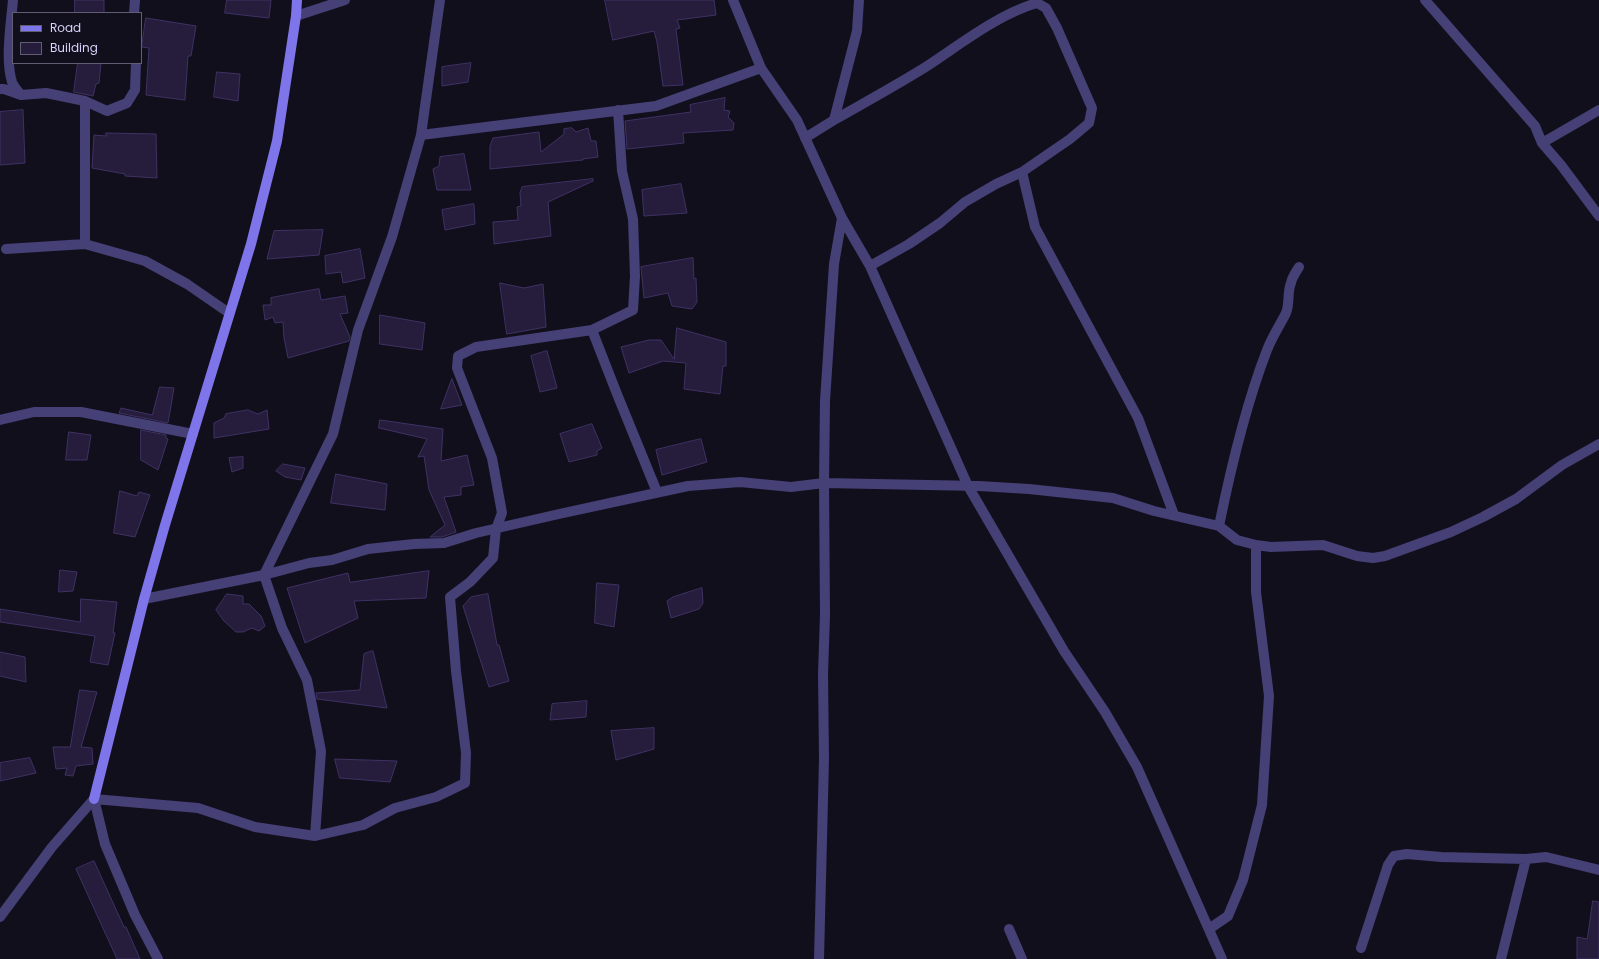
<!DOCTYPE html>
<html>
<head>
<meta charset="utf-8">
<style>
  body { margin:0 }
  #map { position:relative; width:1599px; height:959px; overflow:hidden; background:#120f1d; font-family:Poppins,sans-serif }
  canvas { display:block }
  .legend { position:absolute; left:12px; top:12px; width:130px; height:52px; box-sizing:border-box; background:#120f1d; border:1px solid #615d75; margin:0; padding:5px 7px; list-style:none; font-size:12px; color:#d8d1f8 }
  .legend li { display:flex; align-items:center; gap:8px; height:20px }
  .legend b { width:20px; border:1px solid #615d75 }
</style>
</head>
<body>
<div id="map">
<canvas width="1599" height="959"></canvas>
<ul class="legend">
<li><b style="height:5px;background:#7f75eb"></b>Road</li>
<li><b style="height:11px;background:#251d3b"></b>Building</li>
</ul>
</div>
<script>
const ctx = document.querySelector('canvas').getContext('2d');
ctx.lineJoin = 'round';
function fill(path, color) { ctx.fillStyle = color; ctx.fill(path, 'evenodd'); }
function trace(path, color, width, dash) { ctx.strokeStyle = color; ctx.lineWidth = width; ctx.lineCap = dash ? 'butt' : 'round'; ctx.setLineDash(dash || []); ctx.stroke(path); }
const building = new Path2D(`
  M75 0H104V13H75Z
  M227 0H271L269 18 225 13Z
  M605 0H714L716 15 677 20 680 28 676 29 683 85 663 86 657 42 654 31 613 40Z
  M146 18 196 26 191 56H188L185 100 146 95 149 48 142 47Z
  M78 63H101L99 83 96 84 93 96 74 92Z
  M471 63 468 82 442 86V67Z
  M217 72 240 74 238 101 214 97Z
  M725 98 724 110 730 111 728 117 734 123 733 130 683 133 684 143 627 149 625 121 691 112 690 105Z
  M23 110 25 163 0 165V112Z
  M572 128 576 132 588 128 591 141H596L598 157 583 159V160L490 169V146L493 138 539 132 541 152 564 134V129Z
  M106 133 156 134 157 178 125 176V174L92 168 94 135 106 136Z
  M464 154 471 190H437L433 169 439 166 440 157Z
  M593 179V181L548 202 551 236 494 244 493 222 518 220 517 207 521 206 520 193 522 187Z
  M681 184 687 213 644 216 642 190Z
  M474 204 475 224 445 230 442 210Z
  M323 230 319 255 267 259 274 231Z
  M360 249 365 278 343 283 341 272 326 274 325 256Z
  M693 258 694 279 696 278 697 302 692 309 672 306 668 293 644 298 641 267Z
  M500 283 524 288 543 284 546 327 507 334Z
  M319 289 321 300 345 296 348 313 340 314 350 337 349 341 288 358 284 338 283 322 275 323 273 317 265 320 263 305H271V298Z
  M380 315 425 323 422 350 380 344Z
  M677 328 726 342V366H723L720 394 684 389 686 363 663 361 629 373 621 347 649 340H661L674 359Z
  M547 351 557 388 540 392 531 356Z
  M452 379 462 405 441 409Z
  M160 387 174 388 168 423 119 413 121 408 152 415Z
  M248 410 258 414 267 410 269 429 214 438V423L224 418 226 414Z
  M380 420 443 429 441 461 467 455 474 485 461 487V495L444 497 456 532 442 537H430L445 525 429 490 424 456 418 457 427 439 379 428Z
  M592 424 602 448 597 451V455L569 462 560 434Z
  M141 430 166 435V438L168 439 158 470 141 460Z
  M69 432 91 435 87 460H66Z
  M701 439 707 462 662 475 656 450Z
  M243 457V468L232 472 229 458Z
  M283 464 305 468 301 480 285 477 276 471Z
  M336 474 387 484 385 510 331 503Z
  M120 491 137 496 139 492 150 495 135 537 114 533Z
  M60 570 77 572 73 591 59 592Z
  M429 571 426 598 354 601 358 618 305 643 287 588 348 573 350 582Z
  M597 583 619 585 614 627 595 623Z
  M702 588 703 603 699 609 671 618 667 601 673 597Z
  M227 594 243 596V604H249L261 616 265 626 259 631 252 628 243 632H236L224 621 216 610Z
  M488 594 497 645H499L509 681 489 687 463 606 471 597Z
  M81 599 117 602 113 633H115L108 665 90 662 95 636 0 622V609L80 622Z
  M373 651 387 708 317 699 316 693 360 690 364 654Z
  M0 652 25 657 26 682 0 676Z
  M80 690 97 692 81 747 92 748 93 764 76 766 73 776 65 775 67 768 56 769 53 747H70Z
  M587 701 586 717 550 720 552 704Z
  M654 728V749L616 760 611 731Z
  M30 758 36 773 0 781V763Z
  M335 759 397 761 390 782 340 778Z
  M94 861 124 927H126L140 959H117L76 869Z
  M1593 901 1599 902V959H1577V937L1587 939Z`);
const minor = new Path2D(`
  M13 0C11 23 5 60 12 82 14 87 18 91 21 95L46 93 85 101 107 111 127 103 135 90 136 63
  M733 0 761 68 797 120 842 218 870 266 968 486 1064 651 1105 712 1137 767 1222 959
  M1425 0 1535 126 1542 143 1561 165 1599 216
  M134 13 135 0
  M296 16 345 0
  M0 89H4L21 95
  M85 101V244
  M834 120C864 103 895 86 924 68 958 46 998 14 1037 3L1046 8 1057 28 1092 108 1089 123 1070 139 1022 172 996 184 965 202 940 223 909 244 870 266
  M421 135 656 106 761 68
  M805 138 834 120 857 31 859 0
  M1542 143 1599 110
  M1022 172 1035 227 1138 418 1174 515
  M6 249 85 244 145 261 187 284 229 313
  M592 330 617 394 657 492
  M0 420 34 412H81L193 434
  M1219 526C1231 467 1245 407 1267 350 1272 337 1280 325 1286 313 1290 303 1287 292 1291 283 1292 277 1296 272 1299 267
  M144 599 264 575 309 563 332 560 368 549 414 544 444 543 476 533 559 514 688 486 740 482 791 487 824 483 979 486 1029 489 1113 498 1154 511 1219 526 1237 540 1256 545 1271 547 1323 545 1357 556 1373 558 1385 556 1451 532 1483 517 1516 499 1562 465 1599 444
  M315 836 321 751 307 680 282 628 264 575 333 434 358 330 392 237 421 135 440 0
  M1009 929 1022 959
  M1209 929 1228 916 1243 880 1262 805 1269 696 1256 592V545
  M1361 948 1388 865 1394 856 1407 854 1441 857 1526 859 1546 857 1599 870
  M158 959 135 915 105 844 94 799 198 808 255 827 315 836 363 825 395 808 436 797 465 783 466 753 456 671 450 597 470 582 493 558 496 529 502 513 492 458 457 368 458 356 476 347 592 330 633 310 635 276 633 219 622 171 618 110
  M819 959 824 759 823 674 825 615 824 483 825 401 834 264 842 218
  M1501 959 1526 859`);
const tertiary = new Path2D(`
  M0 917 52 847 94 799`);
const secondary = new Path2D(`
  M94 799 144 599 165 525 251 244 277 141 296 16 297 0`);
fill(building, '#251d3b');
trace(building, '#3f3264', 1);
trace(minor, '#454075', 10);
trace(tertiary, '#454075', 10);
trace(secondary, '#7f75eb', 10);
</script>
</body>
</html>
